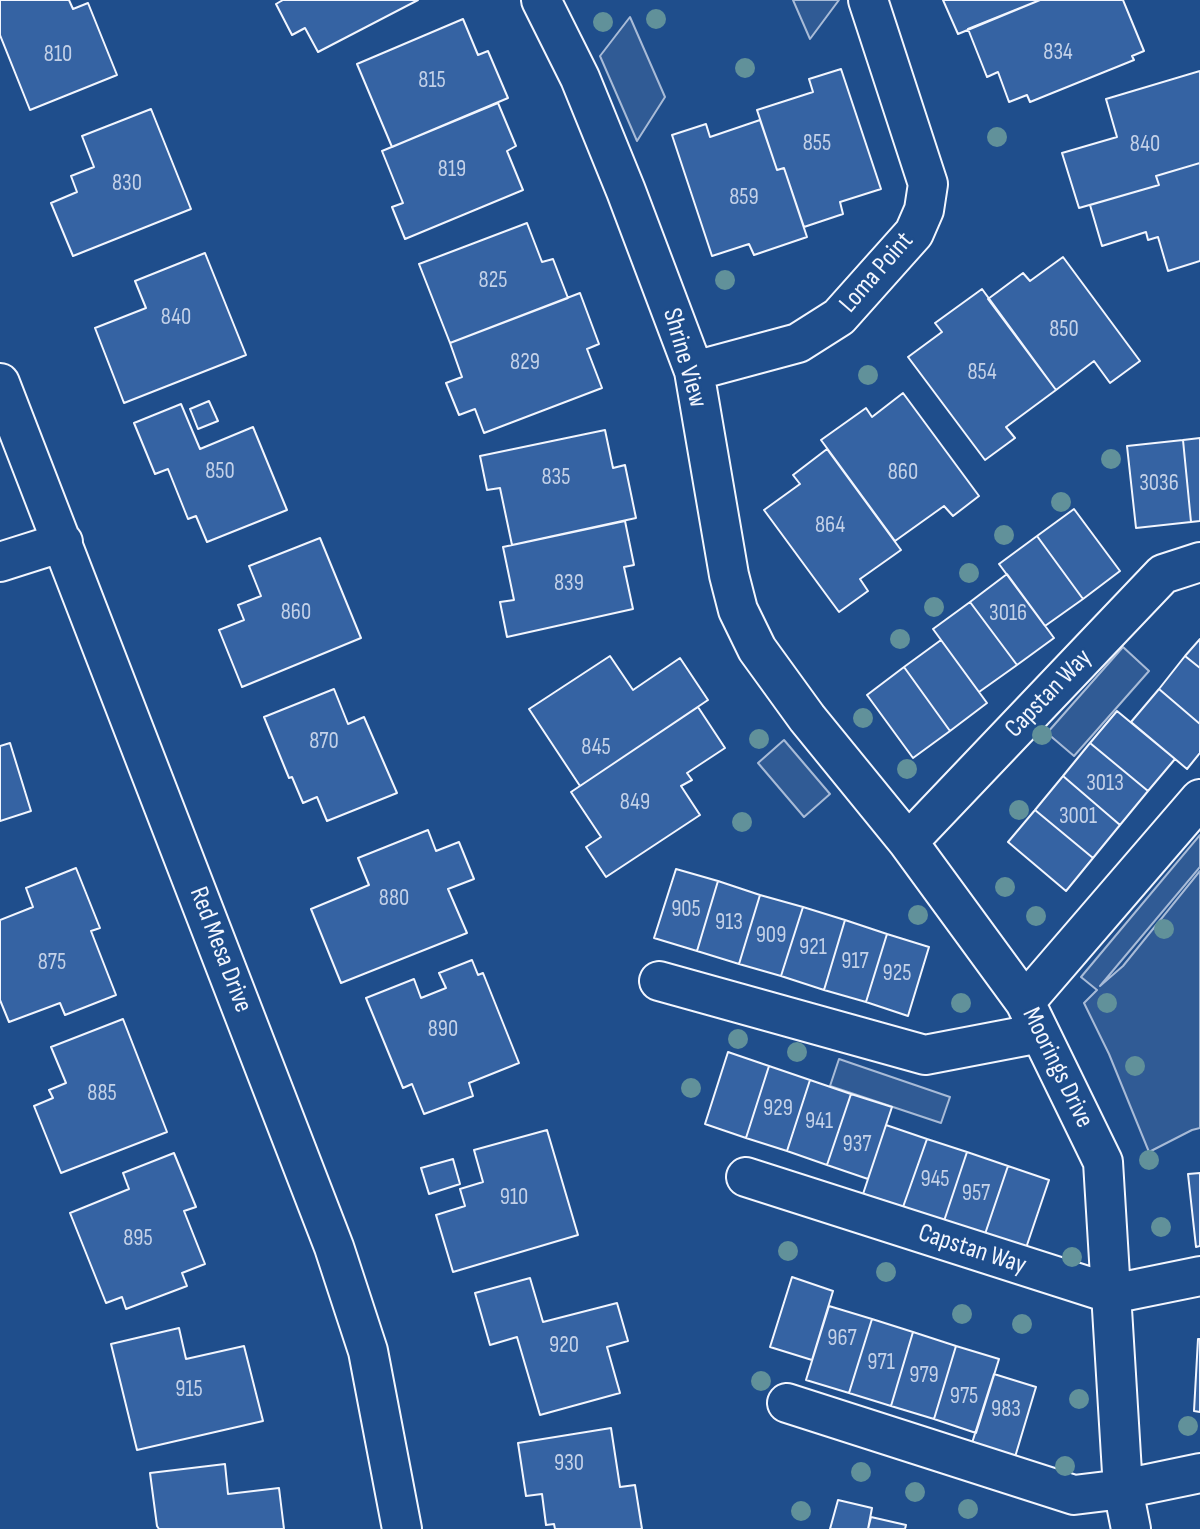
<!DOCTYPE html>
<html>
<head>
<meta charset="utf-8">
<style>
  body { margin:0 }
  canvas { display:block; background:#1f4e8c }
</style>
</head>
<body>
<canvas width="1200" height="1529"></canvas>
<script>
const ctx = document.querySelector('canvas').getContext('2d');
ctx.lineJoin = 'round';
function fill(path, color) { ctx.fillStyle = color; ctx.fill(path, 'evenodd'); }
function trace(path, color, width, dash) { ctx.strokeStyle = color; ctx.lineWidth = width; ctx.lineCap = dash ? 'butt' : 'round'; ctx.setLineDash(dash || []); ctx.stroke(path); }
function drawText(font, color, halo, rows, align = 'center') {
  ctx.font = font + ' "Sofia Sans Condensed",sans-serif'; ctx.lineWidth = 5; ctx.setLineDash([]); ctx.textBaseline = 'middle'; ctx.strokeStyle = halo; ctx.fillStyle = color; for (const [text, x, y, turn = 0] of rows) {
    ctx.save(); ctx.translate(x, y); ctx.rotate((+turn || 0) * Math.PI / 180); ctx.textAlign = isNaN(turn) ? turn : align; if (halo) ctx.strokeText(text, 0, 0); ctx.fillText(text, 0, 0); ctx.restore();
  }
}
const built = new Path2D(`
  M793 0H839L810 39Z
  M630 17 665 97 637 141 600 56Z
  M1123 647 1149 671 1074 756 1047 733Z
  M784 740 830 794 804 817 758 763Z
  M1200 835V867L1100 986 1123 966 1200 871V1128L1192 1130 1149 1152 1109 1054 1084 1003 1097 990 1081 977Z
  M839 1059 950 1097 941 1123 830 1086Z`);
const building = new Path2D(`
  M0 0H69L73 9 88 3 117 75 30 110 0 35Z
  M283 0H418L318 52 305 28 292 35 276 4Z
  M943 0H1040L958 34Z
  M1040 0H1123L1144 51 1132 56 1134 60 1030 102 1027 95 1009 102 998 72 987 77 968 29Z
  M463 19 478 55 488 51 508 98 392 147 357 64Z
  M841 69 881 189 840 202 843 214 804 227 784 168 777 170 757 110 813 92 809 79Z
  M1200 71V163L1156 176 1159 185 1079 208 1062 153 1117 137 1106 99Z
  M498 103 516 146 507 151 523 190 405 239 392 207 403 203 382 151Z
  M151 109 191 209 73 256 51 203 77 192 71 176 94 167 82 136Z
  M760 120 777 170 784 168 807 237 754 255 749 244 712 256 672 135 706 124 710 137Z
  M1200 163V261L1168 271 1158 237 1148 240 1146 232 1102 246 1090 205 1159 185 1156 176Z
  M527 223 542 262 553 259 568 298 450 343 419 264Z
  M205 253 246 355 124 403 95 328 146 308 135 281Z
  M1063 257 1140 361 1110 383 1094 361 1056 390 988 299 1023 273 1030 281Z
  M982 289 1056 390 1006 427 1015 438 985 460 908 357 942 332 935 323Z
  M580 293 599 344 587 349 602 388 484 433 475 409 459 415 446 383 462 377 450 343Z
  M903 393 979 496 953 516 944 506 895 541 821 440 866 408 872 417Z
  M209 401 218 421 198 429 190 409Z
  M181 404 200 449 253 427 287 510 207 542 196 516 188 519 168 469 155 474 134 423Z
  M605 430 613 468 625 465 636 518 512 545 500 488 487 490 480 456Z
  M1200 438V521L1191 522 1183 440Z
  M1183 440 1191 522 1136 528 1127 446Z
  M827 449 901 550 860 579 868 591 839 612 764 510 800 484 793 475Z
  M1074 509 1120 571 1083 599 1037 536Z
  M625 521 634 565 624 567 633 609 507 637 500 602 514 600 503 547Z
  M1037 536 1083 599 1045 626 999 564Z
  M320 538 361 638 242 687 219 630 244 620 238 605 261 596 249 566Z
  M1007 574 1054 638 1017 665 970 602Z
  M970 602 1017 665 979 692 933 629Z
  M1200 639V668L1185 656Z
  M941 640 987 703 950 731 904 667Z
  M610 656 633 690 680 658 708 700 580 786 529 709Z
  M1185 656 1200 668V724L1159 689Z
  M904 667 950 731 913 758 867 695Z
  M334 689 348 724 364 717 397 793 327 821 317 797 303 803 292 777 289 778 264 717Z
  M1159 689 1200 724V753L1187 769 1131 722Z
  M698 707 725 748 687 773 692 780 681 786 700 815 606 877 586 847 601 837 571 792Z
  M1117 711 1175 759 1148 791 1090 743Z
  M10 743 31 811 0 821V746Z
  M1090 743 1148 791 1120 825 1063 776Z
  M1063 776 1120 825 1093 858 1035 810Z
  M1035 810 1093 858 1066 891 1008 842Z
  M428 830 436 851 459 842 474 879 448 889 467 933 341 983 311 909 369 885 358 858Z
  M76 868 100 928 91 931 116 995 65 1015 60 1003 9 1022 0 1000V920L33 907 26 888Z
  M676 869 718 881 697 951 654 938Z
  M718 881 760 895 739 964 697 951Z
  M760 895 803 907 781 976 739 964Z
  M803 907 845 920 824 990 781 976Z
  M845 920 887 934 866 1002 824 990Z
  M887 934 929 947 908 1016 866 1002Z
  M472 960 478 975 483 973 519 1063 469 1083 473 1096 424 1114 412 1084 403 1088 366 998 414 979 421 998 446 988 439 973Z
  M123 1019 167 1132 61 1173 34 1106 53 1098 49 1090 66 1083 51 1047Z
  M728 1052 769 1066 746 1138 705 1124Z
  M769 1066 810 1080 787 1151 746 1138Z
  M810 1080 851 1094 827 1165 787 1151Z
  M851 1094 892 1107 868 1179 827 1165Z
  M886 1125 927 1139 903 1207 863 1194Z
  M547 1130 578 1235 453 1272 436 1215 465 1206 460 1189 483 1182 474 1150Z
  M927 1139 967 1152 944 1221 903 1207Z
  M967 1152 1008 1166 985 1234 944 1221Z
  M174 1153 196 1207 184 1211 205 1264 182 1273 187 1286 126 1309 122 1297 106 1303 70 1213 129 1189 123 1173Z
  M453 1159 460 1184 429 1194 421 1168Z
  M1008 1166 1049 1180 1026 1248 985 1234Z
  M1200 1173V1246L1196 1247 1188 1174Z
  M792 1277 833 1291 812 1360 770 1347Z
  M530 1278 543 1322 617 1303 628 1341 607 1347 620 1393 540 1415 517 1337 490 1345 475 1293Z
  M829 1306 872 1319 849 1393 806 1380Z
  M872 1319 913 1332 891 1406 849 1393Z
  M179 1328 186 1359 244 1346 263 1421 137 1450 111 1344Z
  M913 1332 956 1346 934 1419 891 1406Z
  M1198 1339H1200V1412L1194 1411Z
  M956 1346 999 1359 976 1433 934 1419Z
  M994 1374 1036 1387 1015 1457 972 1443Z
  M611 1428 620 1487 635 1485 642 1529H555L554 1524 546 1525 542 1494 526 1496 518 1443Z
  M225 1464 228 1494 279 1488 284 1529H159L157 1526 150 1473Z
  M838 1500 872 1508 868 1529H830Z
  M871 1517 906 1525 905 1529H868Z`);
const street = new Path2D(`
  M541 0 580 78 626 191 694 371 729 575 738 610 757 649 807 718 908 842 1025 1002 1103 1162 1123 1489 1131 1529
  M694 371 798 343 839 317 914 233 924 210 928 184 868 0
  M0 383 334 1247 368 1351 402 1529
  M0 562 63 542
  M908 842 1163 574 1200 562
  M659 981 925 1055 1040 1033
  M1025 1002 1200 799
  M746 1177 1112 1294 1200 1276
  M787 1403 1074 1495 1123 1489 1200 1473`);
const trees = [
  [656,19],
  [603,22],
  [745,68],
  [997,137],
  [725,280],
  [868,375],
  [1111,459],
  [1061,502],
  [1004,535],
  [969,573],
  [934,607],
  [900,639],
  [863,718],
  [1042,735],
  [759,739],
  [907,769],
  [1019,810],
  [742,822],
  [1005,887],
  [918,915],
  [1036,916],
  [1164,929],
  [961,1003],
  [1107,1003],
  [738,1039],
  [797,1052],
  [1135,1066],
  [691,1088],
  [1149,1160],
  [1161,1227],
  [788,1251],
  [1072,1257],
  [886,1272],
  [962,1314],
  [1022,1324],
  [761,1381],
  [1079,1399],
  [1188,1426],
  [1065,1466],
  [861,1472],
  [915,1492],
  [968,1509],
  [801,1511]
];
const numberNames = [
  ["834",1058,53],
  ["810",58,55],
  ["815",432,81],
  ["855",817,144],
  ["840",1145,145],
  ["819",452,170],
  ["830",127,184],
  ["859",744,198],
  ["825",493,281],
  ["840",176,318],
  ["850",1064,330],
  ["829",525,363],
  ["854",982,373],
  ["850",220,472],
  ["860",903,473],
  ["835",556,478],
  ["3036",1159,484],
  ["864",830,526],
  ["839",569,584],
  ["860",296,613],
  ["3016",1008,614],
  ["870",324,742],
  ["845",596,748],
  ["3013",1105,784],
  ["849",635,803],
  ["3001",1078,817],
  ["880",394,899],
  ["905",686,910],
  ["913",729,923],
  ["909",771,936],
  ["921",813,948],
  ["917",855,962],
  ["875",52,963],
  ["925",897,974],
  ["890",443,1030],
  ["885",102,1094],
  ["929",778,1109],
  ["941",819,1122],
  ["937",857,1145],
  ["945",935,1180],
  ["957",976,1194],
  ["910",514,1198],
  ["895",138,1239],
  ["967",842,1339],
  ["920",564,1346],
  ["971",881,1363],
  ["979",924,1376],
  ["915",189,1390],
  ["975",964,1397],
  ["983",1006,1410],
  ["930",569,1464]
];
const streetNames = [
  ["Loma Point",877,273,-49],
  ["Shrine View",684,358,74],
  ["Capstan Way",1049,694,-46],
  ["Red Mesa Drive",220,950,69],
  ["Moorings Drive",1057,1068,64],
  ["Capstan Way",972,1250,18]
];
fill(built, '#305b95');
trace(built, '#a8bbd7', 2);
fill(building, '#3563a3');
trace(building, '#f2f6ff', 2);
trace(street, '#f2f6ff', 42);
trace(street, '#1f4e8c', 38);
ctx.fillStyle = '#61919a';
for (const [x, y] of trees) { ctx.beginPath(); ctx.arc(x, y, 10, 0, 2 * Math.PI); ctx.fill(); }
drawText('23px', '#c3d1e8', null, numberNames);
drawText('26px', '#f2f6ff', '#1f4e8c', streetNames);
</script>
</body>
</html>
